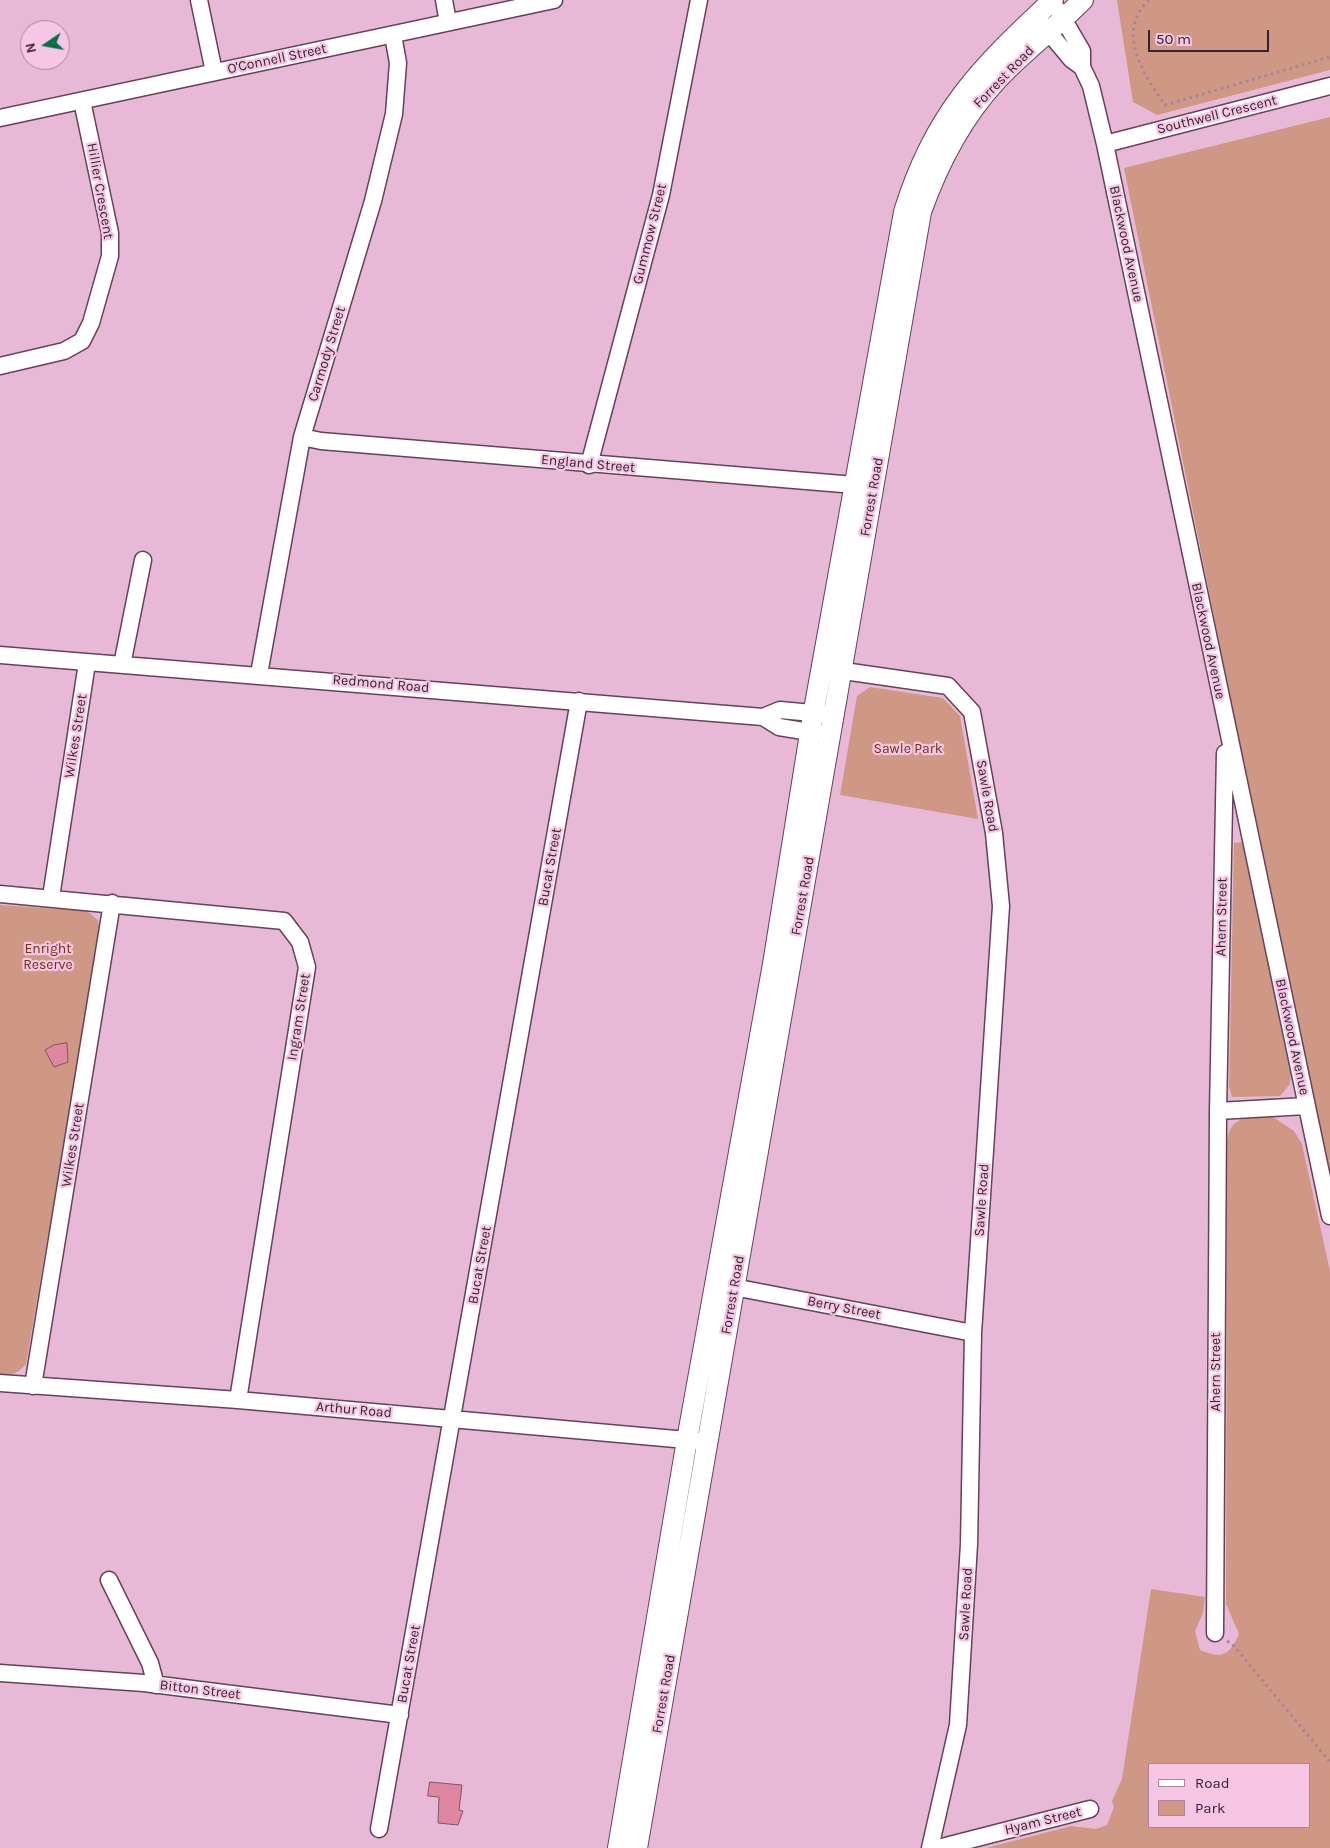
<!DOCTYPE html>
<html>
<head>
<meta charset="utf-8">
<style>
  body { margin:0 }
  #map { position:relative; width:1330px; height:1848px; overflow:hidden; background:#e8b9d7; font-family:Karla,sans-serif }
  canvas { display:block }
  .legend { position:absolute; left:1148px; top:1763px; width:162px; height:65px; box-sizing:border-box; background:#f6c6e4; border:1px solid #a9859b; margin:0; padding:6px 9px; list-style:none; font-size:15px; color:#35232e }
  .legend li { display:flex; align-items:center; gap:10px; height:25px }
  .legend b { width:25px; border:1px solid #a9859b }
  .north { position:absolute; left:20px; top:20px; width:50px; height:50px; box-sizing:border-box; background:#f6c6e4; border:1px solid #a9859b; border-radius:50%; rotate:258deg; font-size:14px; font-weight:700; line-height:20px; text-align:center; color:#35232e }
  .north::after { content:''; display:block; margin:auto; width:18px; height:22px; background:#007049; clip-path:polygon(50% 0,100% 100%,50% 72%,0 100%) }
  .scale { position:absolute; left:1148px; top:30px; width:121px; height:22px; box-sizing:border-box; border:2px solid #35232e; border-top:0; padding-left:6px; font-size:15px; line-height:18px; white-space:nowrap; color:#35232e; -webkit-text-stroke:4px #f6c6e4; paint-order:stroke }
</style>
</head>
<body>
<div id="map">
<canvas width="1330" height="1848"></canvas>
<ul class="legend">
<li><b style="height:6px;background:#fff"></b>Road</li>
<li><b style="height:14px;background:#cf9885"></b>Park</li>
</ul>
<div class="north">N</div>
<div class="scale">50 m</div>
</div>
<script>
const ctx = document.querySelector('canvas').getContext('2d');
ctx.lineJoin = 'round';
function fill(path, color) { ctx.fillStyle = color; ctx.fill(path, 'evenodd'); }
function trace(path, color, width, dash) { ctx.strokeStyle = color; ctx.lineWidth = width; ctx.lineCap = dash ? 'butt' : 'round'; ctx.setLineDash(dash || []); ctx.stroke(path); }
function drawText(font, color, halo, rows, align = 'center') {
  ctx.font = font + ' Karla,sans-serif'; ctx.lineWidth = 4.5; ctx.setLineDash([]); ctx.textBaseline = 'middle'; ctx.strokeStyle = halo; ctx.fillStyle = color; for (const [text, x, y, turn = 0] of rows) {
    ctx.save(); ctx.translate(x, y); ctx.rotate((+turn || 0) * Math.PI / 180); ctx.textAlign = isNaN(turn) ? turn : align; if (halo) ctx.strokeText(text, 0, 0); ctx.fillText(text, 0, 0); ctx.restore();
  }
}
const green = new Path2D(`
  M1117 0H1330V70L1157 115 1133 102Z
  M1330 117V1172L1228 686 1124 168Z
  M870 687 943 698 960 716 978 819 840 795 857 696Z
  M1243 842 1292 1065 1290 1084 1280 1096 1232 1097 1229 1087 1234 843Z
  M0 905 87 911 98 920 100 933 26 1364C18 1373 13 1376 0 1375Z
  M1246 1117H1273L1294 1131 1302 1144 1330 1271V1848H986L1071 1826 1096 1829 1107 1825 1114 1807 1112 1801 1122 1779 1151 1589 1205 1597 1203 1613 1195 1631 1200 1650C1221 1659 1230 1656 1239 1634L1226 1604 1227 1142C1229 1127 1233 1123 1246 1117ZM1149 1764H1309V1827H1149Z`);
const building = new Path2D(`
  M67 1043 68 1062 54 1067 45 1050 54 1045Z
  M430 1782 462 1785 459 1810 463 1811 458 1825 438 1823 439 1797 428 1796Z`);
const path = new Path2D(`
  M1149 0C1115 31 1144 75 1165 105L1330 57
  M1227 1641 1234 1646 1330 1762`);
const minor = new Path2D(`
  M199 0 214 72
  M444 0 448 22
  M1058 10 1082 51V67L1091 86 1105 144 1330 1216
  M1041 23 1071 59 1082 67
  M0 118 554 0
  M1105 144 1330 86
  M0 366 64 351 82 341 91 323 110 256V233L82 101
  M302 437 321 441 867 486
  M589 465 661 195 699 0
  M0 655 763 717 780 710 834 715
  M122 665 143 560
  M830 669 948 686 972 712 994 833 1001 906 973 1333 969 1544 958 1725 930 1848
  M259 674 302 437 373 201 394 114 398 63 393 35
  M763 717 779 727 822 734
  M0 894 284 921 300 942 307 967 238 1400
  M51 897 87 663
  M1218 1111 1306 1106
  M723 1285 973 1333
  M0 1383 238 1400 698 1441
  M33 1386 112 903
  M109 1580 150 1663 156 1685
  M1215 1633 1218 1111 1225 753
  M0 1673 144 1683 400 1715
  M379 1829 579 701
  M938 1848 1090 1809`);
const major = new Path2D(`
  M618 1848 687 1440 773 964 812 721 904 212C934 114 980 68 1053 0
  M637 1848 921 212C938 164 961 119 996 81 1023 52 1055 28 1083 0`);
const streetNames = [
  ["O'Connell Street",277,59,-12],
  ["Forrest Road",1004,77,-46],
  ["Southwell Crescent",1217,115,-14],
  ["Hillier Crescent",100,191,80],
  ["Gummow Street",650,234,-76],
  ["Blackwood Avenue",1126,244,78],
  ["Carmody Street",327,354,-73],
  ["England Street",588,464,5],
  ["Forrest Road",872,497,-80],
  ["Blackwood Avenue",1208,641,78],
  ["Redmond Road",381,684,5],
  ["Wilkes Street",76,736,-81],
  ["Sawle Road",987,796,80],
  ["Bucat Street",550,867,-80],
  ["Forrest Road",803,896,-80],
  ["Ahern Street",1222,917,-89],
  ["Ingram Street",299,1017,-81],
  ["Blackwood Avenue",1292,1037,78],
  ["Wilkes Street",73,1145,-81],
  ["Sawle Road",982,1200,-86],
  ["Bucat Street",480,1265,-80],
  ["Forrest Road",733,1295,-80],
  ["Berry Street",844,1308,11],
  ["Ahern Street",1216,1372,-90],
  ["Arthur Road",354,1410,5],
  ["Sawle Road",966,1604,-87],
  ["Bucat Street",409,1664,-80],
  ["Bitton Street",200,1690,7],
  ["Forrest Road",664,1694,-80],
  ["Hyam Street",1043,1821,-14]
];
const parkNames = [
  ["Sawle Park",908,749],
  ["Enright",48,949],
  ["Reserve",48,965]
];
fill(green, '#cf9885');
fill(building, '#dd87a1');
trace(building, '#835462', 1);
trace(minor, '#67405a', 19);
trace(major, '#67405a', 22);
trace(path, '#a8849b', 3, [2.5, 4]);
trace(minor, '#fff', 16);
trace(major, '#fff', 20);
drawText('14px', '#35232e', '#f6c6e4', streetNames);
drawText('14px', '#772d0e', '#f6c6e4', parkNames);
</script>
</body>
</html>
